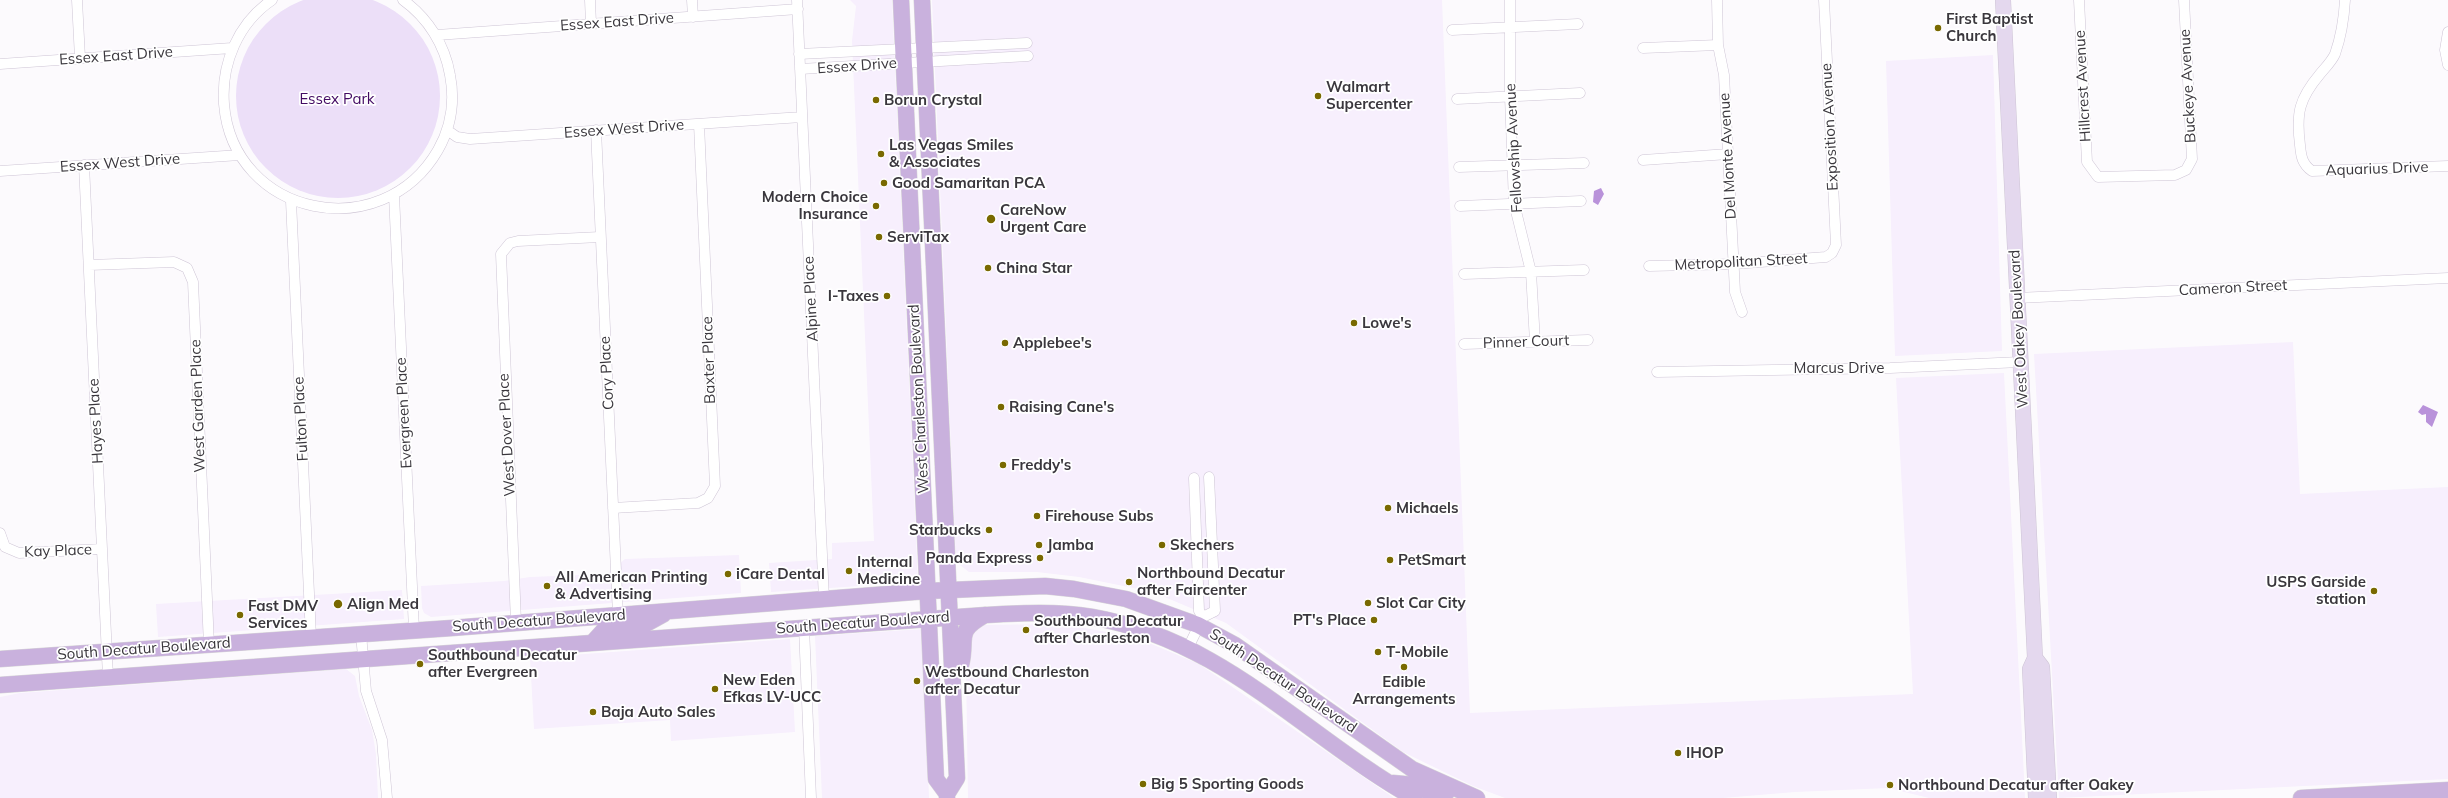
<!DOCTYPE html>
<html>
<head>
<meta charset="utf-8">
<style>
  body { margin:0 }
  canvas { display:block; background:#fcfafd }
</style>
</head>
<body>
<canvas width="2448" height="798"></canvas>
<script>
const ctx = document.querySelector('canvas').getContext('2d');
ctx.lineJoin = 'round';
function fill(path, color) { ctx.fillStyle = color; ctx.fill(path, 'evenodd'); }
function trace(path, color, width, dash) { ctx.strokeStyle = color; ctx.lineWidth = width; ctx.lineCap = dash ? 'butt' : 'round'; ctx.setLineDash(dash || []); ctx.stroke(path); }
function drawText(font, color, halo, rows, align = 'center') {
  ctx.font = font + ' Mulish,sans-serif'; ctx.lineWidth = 3.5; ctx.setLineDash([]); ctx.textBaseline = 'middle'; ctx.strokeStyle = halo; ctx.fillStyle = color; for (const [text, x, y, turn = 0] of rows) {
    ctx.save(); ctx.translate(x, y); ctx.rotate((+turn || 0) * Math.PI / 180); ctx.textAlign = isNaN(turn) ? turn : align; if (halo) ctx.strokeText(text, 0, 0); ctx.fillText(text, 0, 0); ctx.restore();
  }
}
const built = new Path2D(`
  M850 0H892L918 582 771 592 769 563 832 559V543L874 541 852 41 856 6Z
  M932 0H1442L1470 713 1913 694 1896 378 2004 373 2025 798H1929L1888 788 1795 792 1723 798H1505L1473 786 1403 752 1226 623 1153 592 1079 577 1037 572H969L956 562Z
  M1993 55 2002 351 1895 356 1886 61Z
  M2293 342 2300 494 2448 487V779L2059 798 2034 354Z
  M739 555 741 593 431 617 424 613 422 608 421 586 504 581 530 577 607 574 625 559Z
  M402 590 404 619 158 637 156 604Z
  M1062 624 1135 637 1199 664 1394 798H968L966 667 967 636 975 625Z
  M923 629 929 798H822L815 636Z
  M790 639 795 732 671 741 670 720 534 729 530 658Z
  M346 669 355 676 359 696 372 730 376 754 378 798H0V697L20 693Z`);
const green = new Path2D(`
  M236 96a102 102 0 1 1 204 0a102 102 0 1 1-204 0Z`);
const water = new Path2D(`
  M1601 188 1604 194 1598 205 1593 202 1594 191Z
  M2423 405 2438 412 2432 427 2426 422V414L2422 415 2418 412Z`);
const street = new Path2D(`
  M77 0 80 58
  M272 0C238 23 221 64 224 104 233 217 382 247 438 150 451 127 455 101 450 75 445 45 428 18 403 0
  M590 0 591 24
  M692 0 693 17
  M797 0 824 599
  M1510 0V96L1514 203 1531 272 1535 342
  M1717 0 1718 45 1724 75 1735 292 1742 312
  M2079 0 2087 162 2098 177 2175 175 2186 170 2192 159 2184 0
  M2345 0C2344 18 2341 37 2335 54 2332 61 2325 68 2320 74 2299 99 2296 113 2300 145 2301 156 2302 164 2312 171L2448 166
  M1452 30 1578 24
  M2448 32 2445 50 2448 65
  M437 35 798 9
  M1643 48 1718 45
  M799 54 1027 43
  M0 64 232 48
  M800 69 1028 56
  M1457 99 1580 93
  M447 130 457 137 470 139 802 117
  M596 130 618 615
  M1643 160 1728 154
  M84 165 108 677
  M1459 167 1584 163
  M0 171 240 155
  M394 195 414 630
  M291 201 311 637
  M1460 206 1581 201
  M89 265 174 262 187 268 193 282 209 645
  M1649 266 1734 264 1826 257 1832 253 1836 245 1824 0
  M1464 274 1584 270
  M2017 298 2448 278
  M1464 344 1588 340
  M1657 372 1890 368 2020 362
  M1194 478 1199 611 1203 617
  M613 508 698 503 708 498 715 486 699 124
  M0 533 5 547 19 553 102 549
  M516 622 501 254 510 243 518 241 600 237
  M804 627 811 798
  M361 634 366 691 382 740 387 798
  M1188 648 1203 617 1215 611 1209 477`);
const secondary = new Path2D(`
  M2003 0 2035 658 2030 669 2036 798
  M2035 658 2042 667 2049 798`);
const primary = new Path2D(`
  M901 0 936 779 947 794
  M922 0 957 778 947 794V798
  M624 640 629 629 644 625 664 614
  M593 642 604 630 619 627 618 615
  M0 659 452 628 927 591 1045 586 1074 589 1126 599 1198 625 1235 645 1412 769 1477 798
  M961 665C968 638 954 632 985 615
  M0 685 986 615C1022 613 1057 611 1092 617 1224 640 1303 735 1414 798
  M1393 783 1415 785 1438 797 1444 795 1451 788
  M2301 798 2448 790`);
const markers = [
  [1938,28,4,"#796900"],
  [1318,96,4,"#796900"],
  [876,100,4,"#796900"],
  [881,154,4,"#796900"],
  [884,183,4,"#796900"],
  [876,206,4,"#796900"],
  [991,219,5,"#796900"],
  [879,237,4,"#796900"],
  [988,268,4,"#796900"],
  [887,296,4,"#796900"],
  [1354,323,4,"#796900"],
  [1005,343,4,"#796900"],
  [1001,407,4,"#796900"],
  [1003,465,4,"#796900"],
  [1388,508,4,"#796900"],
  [1037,516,4,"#796900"],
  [989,530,4,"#796900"],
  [1039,545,4,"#796900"],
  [1162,545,4,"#796900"],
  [1040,558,4,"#796900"],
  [1390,560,4,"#796900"],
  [849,571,4,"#796900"],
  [728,574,4,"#796900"],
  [1129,582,4,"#796900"],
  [547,586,4,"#796900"],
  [2374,591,4,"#796900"],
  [1368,603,4,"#796900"],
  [338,604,5,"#796900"],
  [240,615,4,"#796900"],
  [1374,620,4,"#796900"],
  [1026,630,4,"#796900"],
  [1378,652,4,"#796900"],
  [420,664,4,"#796900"],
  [1404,667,4,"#796900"],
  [917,681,4,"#796900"],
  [715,689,4,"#796900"],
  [593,712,4,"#796900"],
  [1678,753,4,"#796900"],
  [1143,784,4,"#796900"],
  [1890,785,4,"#796900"]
];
const poiNames = [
  ["First Baptist",1946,19],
  ["Church",1946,36],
  ["Walmart",1326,87],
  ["Supercenter",1326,104],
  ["Borun Crystal",884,100],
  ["Las Vegas Smiles",889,145],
  ["& Associates",889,162],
  ["Good Samaritan PCA",892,183],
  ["Modern Choice",868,197,"right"],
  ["Insurance",868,214,"right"],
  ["CareNow",1000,210],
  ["Urgent Care",1000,227],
  ["ServiTax",887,237],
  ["China Star",996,268],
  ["I-Taxes",879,296,"right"],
  ["Lowe's",1362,323],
  ["Applebee's",1013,343],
  ["Raising Cane's",1009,407],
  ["Freddy's",1011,465],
  ["Michaels",1396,508],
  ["Firehouse Subs",1045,516],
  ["Starbucks",981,530,"right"],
  ["Jamba",1047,545],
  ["Skechers",1170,545],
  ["Panda Express",1032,558,"right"],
  ["PetSmart",1398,560],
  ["Internal",857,562],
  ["Medicine",857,579],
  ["Northbound Decatur",1137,573],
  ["after Faircenter",1137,590],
  ["iCare Dental",736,574],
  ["All American Printing",555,577],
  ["& Advertising",555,594],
  ["USPS Garside",2366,582,"right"],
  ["station",2366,599,"right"],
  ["Slot Car City",1376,603],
  ["Align Med",347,604],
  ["Fast DMV",248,606],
  ["Services",248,623],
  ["PT's Place",1366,620,"right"],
  ["Southbound Decatur",1034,621],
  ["after Charleston",1034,638],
  ["T-Mobile",1386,652],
  ["Southbound Decatur",428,655],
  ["after Evergreen",428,672],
  ["Westbound Charleston",925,672],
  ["after Decatur",925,689],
  ["New Eden",723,680],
  ["Efkas LV-UCC",723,697],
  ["Edible",1404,682,"center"],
  ["Arrangements",1404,699,"center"],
  ["Baja Auto Sales",601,712],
  ["IHOP",1686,753],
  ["Big 5 Sporting Goods",1151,784],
  ["Northbound Decatur after Oakey",1898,785]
];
const streetNames = [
  ["Essex East Drive",617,22,-4],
  ["Essex East Drive",116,56,-4],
  ["Essex Drive",857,66,-4],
  ["Hillcrest Avenue",2083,86,-93],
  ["Buckeye Avenue",2188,86,-93],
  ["Exposition Avenue",1830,127,-93],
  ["Essex West Drive",624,129,-4],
  ["Fellowship Avenue",1514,148,-93],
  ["Del Monte Avenue",1728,156,-93],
  ["Essex West Drive",120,163,-4],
  ["Aquarius Drive",2377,169,-2],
  ["Metropolitan Street",1741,262,-3],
  ["Cameron Street",2233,288,-3],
  ["Alpine Place",811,299,-93],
  ["West Oakey Boulevard",2019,329,-93],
  ["Pinner Court",1526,342,-2],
  ["Baxter Place",709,360,-92],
  ["Marcus Drive",1839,368],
  ["Cory Place",607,373,-93],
  ["West Charleston Boulevard",919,399,-93],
  ["West Garden Place",198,406,-92],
  ["Evergreen Place",404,413,-93],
  ["Fulton Place",301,419,-93],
  ["Hayes Place",96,421,-93],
  ["West Dover Place",507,435,-93],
  ["Kay Place",58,551,-2],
  ["South Decatur Boulevard",539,621,-4],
  ["South Decatur Boulevard",863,623,-4],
  ["South Decatur Boulevard",144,649,-4],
  ["South Decatur Boulevard",1283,681,34]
];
const parkNames = [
  ["Essex Park",337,99]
];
fill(built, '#f7effd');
fill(green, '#ecdff8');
fill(water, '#b992da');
trace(street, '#cec5d5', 11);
trace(secondary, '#cec5d5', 16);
trace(primary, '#d8d7d8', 17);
trace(street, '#fff', 10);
trace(secondary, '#e4d8ee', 15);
trace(primary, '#c9b1dd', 16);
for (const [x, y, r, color] of markers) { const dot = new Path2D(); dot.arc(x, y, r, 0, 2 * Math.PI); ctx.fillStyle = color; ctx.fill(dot); trace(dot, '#fff', 1.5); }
drawText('bold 15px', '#3a373d', '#fff', poiNames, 'left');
drawText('15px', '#3a373d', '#fff', streetNames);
drawText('15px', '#430a63', '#fff', parkNames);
</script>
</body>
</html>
